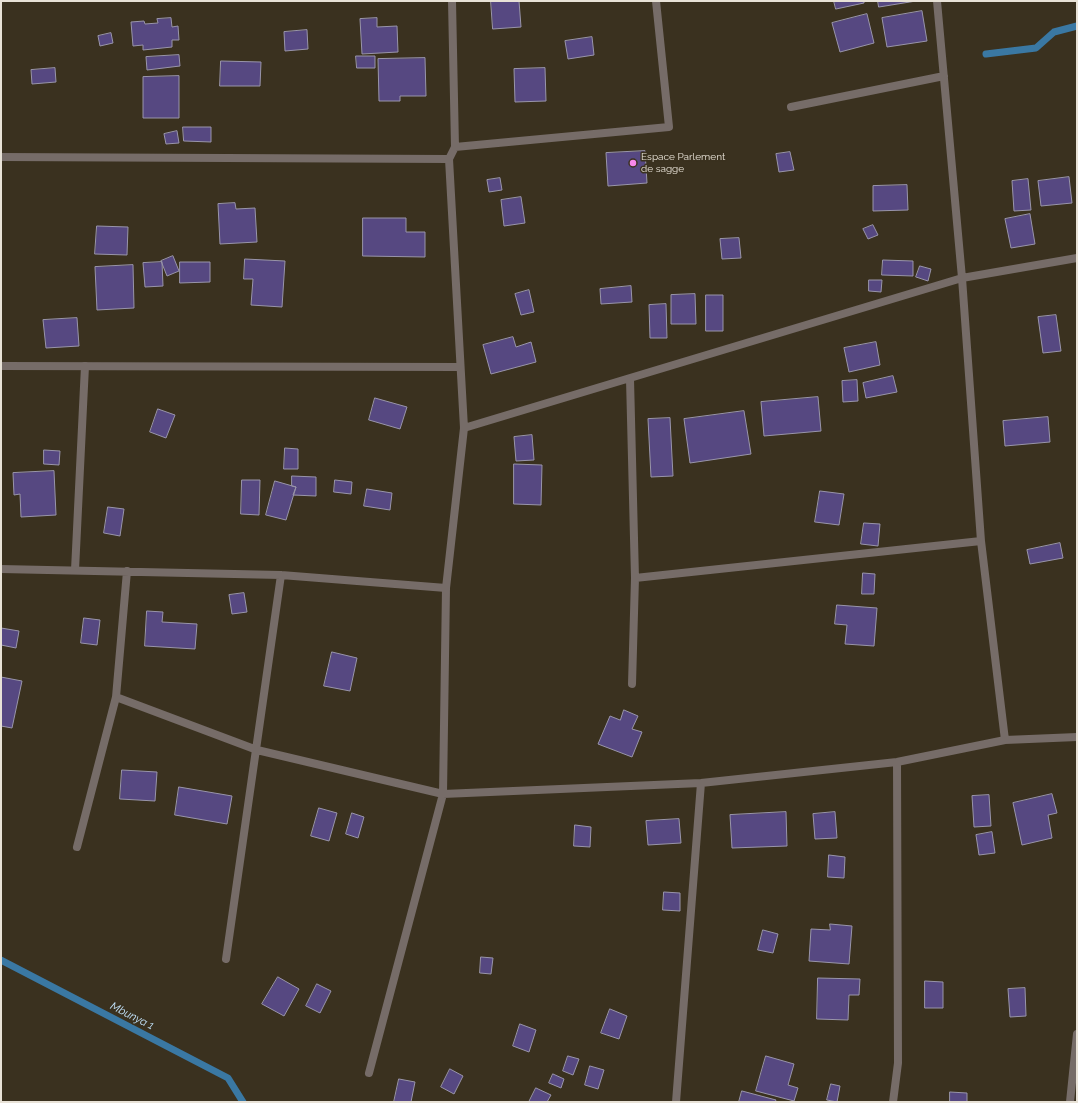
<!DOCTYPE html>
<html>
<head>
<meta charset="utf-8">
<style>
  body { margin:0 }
  #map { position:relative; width:1078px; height:1103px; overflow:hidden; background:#3a311f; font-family:Raleway,sans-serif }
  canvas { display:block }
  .frame { position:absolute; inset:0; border:2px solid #e8e2d7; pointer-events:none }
</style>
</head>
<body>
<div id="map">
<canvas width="1078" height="1103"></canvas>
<div class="frame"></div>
</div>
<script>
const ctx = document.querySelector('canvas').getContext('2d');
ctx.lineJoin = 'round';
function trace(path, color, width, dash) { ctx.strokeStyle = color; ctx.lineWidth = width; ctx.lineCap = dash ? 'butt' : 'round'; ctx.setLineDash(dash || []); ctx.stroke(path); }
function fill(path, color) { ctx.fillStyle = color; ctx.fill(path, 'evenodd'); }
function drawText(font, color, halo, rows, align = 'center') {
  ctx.font = font + ' Raleway,sans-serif'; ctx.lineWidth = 3; ctx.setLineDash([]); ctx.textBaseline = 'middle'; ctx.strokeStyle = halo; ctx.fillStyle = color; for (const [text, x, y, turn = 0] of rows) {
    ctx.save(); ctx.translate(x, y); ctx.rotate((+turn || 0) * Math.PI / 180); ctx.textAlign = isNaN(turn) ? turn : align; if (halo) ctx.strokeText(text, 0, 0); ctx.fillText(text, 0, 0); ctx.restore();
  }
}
const stream = new Path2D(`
  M986 54 1036 48 1054 32 1077 26
  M1 960 228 1078 243 1102`);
const building = new Path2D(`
  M491 1H519L521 27 493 29Z
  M834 1H864V3L836 9Z
  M878 1H916L879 7Z
  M922 11 927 41 887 47 882 18Z
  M867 14 874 43 840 52 832 23Z
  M171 18 172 27 178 26 179 40H172V47L143 50V45L133 46 131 22 144 21 145 24 158 23 157 19Z
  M377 18V27L397 26 398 52 362 54 360 19Z
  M307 30 308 49 285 51 284 32Z
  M111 33 113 43 100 46 98 36Z
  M592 37 594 55 568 59 565 41Z
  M179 55 180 66 147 70 146 57Z
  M356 56H375V68H357Z
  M425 58 426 96H400V101H379L378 59Z
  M221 61 261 62 260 86H220Z
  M55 68 56 82 32 84 31 70Z
  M545 68 546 101 515 102 514 69Z
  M179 76V118H143V77Z
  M183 127H211V142L184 141Z
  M177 131 179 143 166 144 164 134Z
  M645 151 647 183 608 186 606 153Z
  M790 152 794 170 779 172 776 154Z
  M1069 177 1072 203 1041 206 1038 181Z
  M500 178 502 190 489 192 487 180Z
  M1028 179 1031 210 1014 211 1012 181Z
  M907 185 908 210 873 211V186Z
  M521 197 525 223 504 226 501 200Z
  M235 203 236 209 255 208 257 242 220 244 218 204Z
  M1030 214 1035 244 1011 248 1005 219Z
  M363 218H406V232H425V257L363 256Z
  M873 225 878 235 868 239 863 229Z
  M97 226 128 227 127 255 95 254Z
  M739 238 741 258 722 259 720 239Z
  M173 256 179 271 167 276 161 261Z
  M245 259 285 261 282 307 251 305 253 279H244Z
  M883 260 913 261V276L882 275Z
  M162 262 163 286 145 287 143 263Z
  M180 262H210V282L180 283Z
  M133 265 134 308 97 310 95 267Z
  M920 266 931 269 928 281 916 277Z
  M869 280H882L881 292 869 291Z
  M631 286 632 302 601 304 600 289Z
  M529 290 534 312 521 315 515 294Z
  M695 294 696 324H671V295Z
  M706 295H723V331H706Z
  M666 304 667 338H650L649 305Z
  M1056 315 1061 351 1043 353 1038 317Z
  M77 318 79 346 46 348 43 320Z
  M513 337 516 347 531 342 536 362 491 374 483 345Z
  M876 342 880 365 849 372 844 348Z
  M893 376 897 392 866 398 863 383Z
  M857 380 858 401 843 402 842 381Z
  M818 397 821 431 764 436 761 402Z
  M375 398 407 407 400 429 369 420Z
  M158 409 175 415 166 438 150 432Z
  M744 411 751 454 690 463 684 419Z
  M1048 417 1050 442 1005 446 1003 421Z
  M670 418 673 476 651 477 648 419Z
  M532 435 534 460 516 461 514 437Z
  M285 448 298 449V469H284Z
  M44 450 60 451 59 465 44 464Z
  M514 464 542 465 541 505 514 504Z
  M54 471 56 515 21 517 20 494 14 495 13 473Z
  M292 476 316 477V496L293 495 296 487 292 486Z
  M242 480H260L259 515 241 514Z
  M335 480 352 482 351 494 334 492Z
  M275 481 296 487 286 520 266 515Z
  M367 489 392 493 390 510 364 506Z
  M820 491 844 494 839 525 815 522Z
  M108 507 124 509 120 536 104 533Z
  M864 523 880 524 878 546 861 544Z
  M1060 543 1063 558 1030 564 1027 550Z
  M863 573 875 574 874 594H862Z
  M244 593 247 612 232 614 229 595Z
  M837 605 877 608 874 646 845 644 847 625 835 624Z
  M147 611 163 612 162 622 197 624 195 649 145 646Z
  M84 618 100 620 97 645 81 643Z
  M1 628 19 631 16 648 1 645Z
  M332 652 357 658 350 691 324 686Z
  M1 677 22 681 12 728 1 726Z
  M624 710 638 716 632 729 642 732 632 757 598 744 610 716 620 720Z
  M122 770 157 772 155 801 120 799Z
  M179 787 232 796 227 824 175 815Z
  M1052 794 1057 813 1048 815 1052 838 1022 845 1013 803Z
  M989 795 991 826 974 827 972 796Z
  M319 808 337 813 329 841 311 836Z
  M786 812 787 846 732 848 730 815Z
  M835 812 837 838 815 839 813 814Z
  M352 813 364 817 358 838 346 834Z
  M679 819 681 843 648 845 646 821Z
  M575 825 591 827 590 847 574 846Z
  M992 832 995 853 979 855 976 835Z
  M829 855 845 857 844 878 828 877Z
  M664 892 680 893V911L663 910Z
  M830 924 852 926 849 964 809 961 811 929 830 930Z
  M763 930 778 934 773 953 758 950Z
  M481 957 493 958 491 974 480 973Z
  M278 977 299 989 284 1016 262 1004Z
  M818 978 860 979 859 995H849L848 1020 817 1019Z
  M925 981 943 982V1008H925Z
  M317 984 331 991 320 1013 306 1006Z
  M1025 988 1026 1016 1010 1017 1008 989Z
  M610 1009 627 1016 619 1039 601 1033Z
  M520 1024 536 1030 529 1052 513 1046Z
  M568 1056 579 1059 573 1075 563 1071Z
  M766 1056 794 1064 788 1085 798 1088 794 1101 756 1091Z
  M590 1066 604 1070 598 1089 585 1085Z
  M450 1069 463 1076 454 1094 441 1087Z
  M553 1074 564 1079 561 1088 549 1083Z
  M399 1079 415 1082 411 1102H394Z
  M831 1084 840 1086 837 1102 827 1100Z
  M536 1088 551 1095 547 1102H529Z
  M742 1091 776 1100 775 1102H739Z
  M950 1092 967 1093V1102H950Z`);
const lane = new Path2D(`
  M75 570 85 366`);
const street = new Path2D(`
  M937 1 962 278 981 541 1005 740
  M791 107 944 76
  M455 147 669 127 656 1
  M1 157 449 159
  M1 366 459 367
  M630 379 635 578 632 684
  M464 428 962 278 1077 258
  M1 569 281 575 446 588
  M635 578 981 541
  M116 697 257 750 443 794 701 783 897 762 1005 740 1077 737
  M77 847 116 697 127 571
  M226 959 281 575
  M369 1073 443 794 446 588 464 428 449 159 455 147 452 1
  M676 1102 701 783
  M893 1102 898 1063 897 762
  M1070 1102 1077 1034`);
const markers = [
  [633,163,4,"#f888ea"]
];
const poiNames = [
  ["Espace Parlement",641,157],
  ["de sagge",641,169]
];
const waterNames = [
  ["Mbunya 1",132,1016,27]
];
trace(stream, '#3a78a3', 7);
fill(building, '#564881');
trace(building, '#9995aa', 1);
trace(lane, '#766c68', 8);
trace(street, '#766c68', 8);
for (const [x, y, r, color] of markers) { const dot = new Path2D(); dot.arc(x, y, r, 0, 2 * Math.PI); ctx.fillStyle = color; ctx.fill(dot); trace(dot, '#3a311f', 1.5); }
drawText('10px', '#e8e2d7', '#3a311f', poiNames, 'left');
drawText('italic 11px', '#c3e4fd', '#3a311f', waterNames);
</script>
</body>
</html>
